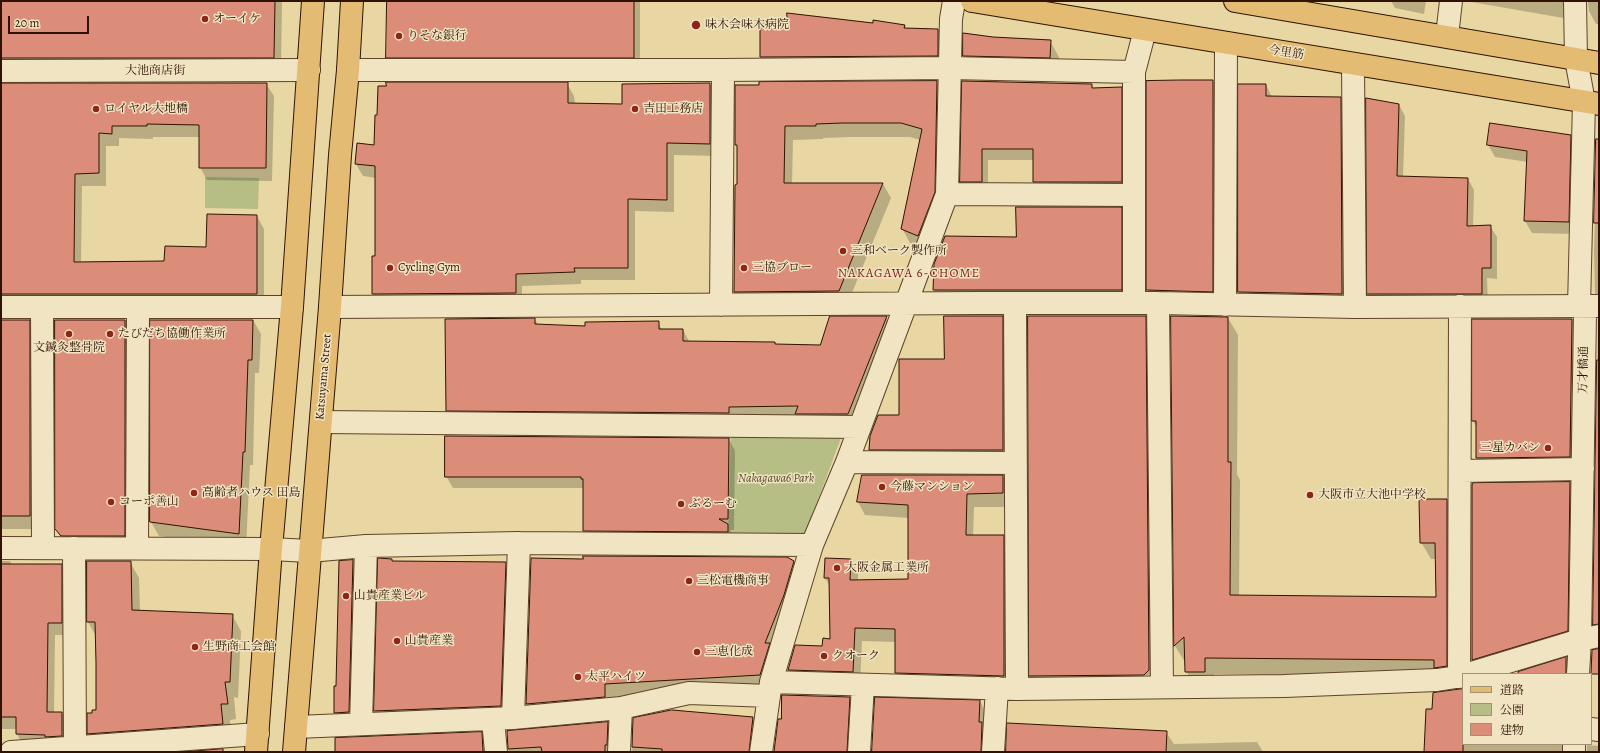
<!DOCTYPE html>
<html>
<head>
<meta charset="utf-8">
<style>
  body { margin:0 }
  #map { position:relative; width:1600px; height:753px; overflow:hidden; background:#e8d6a3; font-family:Alegreya,"Noto Serif JP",serif }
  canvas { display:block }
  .frame { position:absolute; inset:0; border:2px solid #2f1300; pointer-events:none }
  .legend { position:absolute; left:1462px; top:673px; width:130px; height:72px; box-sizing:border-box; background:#f0e4c3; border:1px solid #a39075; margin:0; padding:5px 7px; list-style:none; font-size:12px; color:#2f1300 }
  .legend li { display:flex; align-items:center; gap:8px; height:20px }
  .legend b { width:20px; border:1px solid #a39075 }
  .scale { position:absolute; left:8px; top:16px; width:81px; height:18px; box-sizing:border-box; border:2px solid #2f1300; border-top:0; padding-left:5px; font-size:12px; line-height:14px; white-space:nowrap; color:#2f1300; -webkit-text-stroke:3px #f0e4c3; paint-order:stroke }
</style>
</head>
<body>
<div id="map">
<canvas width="1600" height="753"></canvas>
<div class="frame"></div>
<ul class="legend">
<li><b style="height:5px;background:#e4bb72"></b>道路</li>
<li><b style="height:11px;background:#b6bd85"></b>公園</li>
<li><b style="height:11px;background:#db8d7a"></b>建物</li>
</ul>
<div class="scale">20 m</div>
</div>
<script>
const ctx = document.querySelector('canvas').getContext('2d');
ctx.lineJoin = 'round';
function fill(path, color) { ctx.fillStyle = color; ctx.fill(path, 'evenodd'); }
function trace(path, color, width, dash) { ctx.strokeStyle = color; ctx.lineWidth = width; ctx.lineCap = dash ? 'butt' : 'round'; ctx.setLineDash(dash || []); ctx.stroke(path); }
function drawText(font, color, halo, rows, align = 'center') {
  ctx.font = font + ' Alegreya,"Noto Serif JP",serif'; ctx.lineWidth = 3; ctx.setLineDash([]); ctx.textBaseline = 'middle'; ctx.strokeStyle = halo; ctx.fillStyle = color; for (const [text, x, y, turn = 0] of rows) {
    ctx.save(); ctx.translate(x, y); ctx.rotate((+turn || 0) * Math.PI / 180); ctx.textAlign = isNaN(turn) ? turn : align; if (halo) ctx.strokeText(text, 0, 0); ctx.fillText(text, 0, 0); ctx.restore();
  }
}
const green = new Path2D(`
  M205 177 259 178 258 209 205 208Z
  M731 431 842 435 804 537 728 534Z`);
const shadow = new Path2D(`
  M1 1H282L281 70 1 74Z
  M388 1H640V68H393L387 57Z
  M1391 1H1426L1424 14 1395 8Z
  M1466 1H1582L1569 19Z
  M1584 1H1599V24H1596L1589 11 1588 2Z
  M904 26 906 29 938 30 943 40 942 65 766 66 761 57Z
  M1050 41 1059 57 1058 73 973 71 964 56Z
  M1213 81 1218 90 1217 300 1153 299 1148 290V82Z
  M937 82 945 96 942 206 926 250 910 243 902 228 920 140 910 137H851L823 138V139L793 140 792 184H883L891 198 847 305 743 306 735 292 738 149 736 144V86Z
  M963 82 1091 85 1093 89 1121 88 1128 100V194H1041L1034 182V160H988V193H968L961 181Z
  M1 84H266L274 96 272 181 207 180 200 167V137H153V139L119 138V146H106V186H82L81 263 165 262 207 248 257 216 264 229V307L1 310Z
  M567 84 574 96 575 104 623 105 710 84 717 96 716 156 674 155V212L635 211V280H581V284L522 286V305L380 306 373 294 376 257V178L363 176 356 164 374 146Z
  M1266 85 1272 97 1340 98 1346 109 1348 304 1244 302 1239 292Z
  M1367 99 1399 105 1405 116 1403 177 1468 179 1474 190 1473 227 1490 226 1497 237V279L1487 278 1488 305H1375L1368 294Z
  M1570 136 1577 148 1575 234 1532 233 1525 221 1528 162 1495 157 1488 145Z
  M1597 140H1599V300L1595 293 1594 252Z
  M1121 208 1126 218V300H939L934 290 935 264 1017 238Z
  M1002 316 1010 330V463L878 462 870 449 900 416 945 360Z
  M1029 316H1145L1152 329 1156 683 1038 688 1030 676Z
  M886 317 896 333 857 430 457 427 447 410 535 319 538 325 586 327 658 322 662 330H683L690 343 821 346Z
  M1172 317 1228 318 1238 335 1237 474 1240 480 1239 596 1437 598 1436 559H1431L1421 542 1446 500 1456 517V683L1440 676 1214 674V688H1196L1186 671V661L1185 662 1175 646Z
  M1598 319H1599V576L1595 568Z
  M1 320H29L36 333 37 529H2V550L1 551Z
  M125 320 132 333 131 549 64 542 56 529Z
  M151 320H253L261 334 259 373H255L253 465H250L246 547 159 536 151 522Z
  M1572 320 1577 329 1575 466 1482 467 1477 458V428L1473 421Z
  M729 439 735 451 734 530H730L734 536 590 542 584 531V488H453L446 476Z
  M1003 476 1011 490V507H974L973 536H1003L1011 549 1012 689 904 686 896 673V642L862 641 860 685 796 683 789 670 823 647 831 640 830 586 825 578 850 560 858 573V581L909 580V518L865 515 858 502Z
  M1569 483 1575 493 1573 641 1478 670 1473 660Z
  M379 559 392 560 393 562 505 563 512 574 507 717 381 722 375 711Z
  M532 559 793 562 801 575 767 687 612 697V710L534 717 527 704Z
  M1 561H10L12 565H61L68 577 69 635H55L54 713H62L69 726V748L24 747 17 734V729H1Z
  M353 561 358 570 354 722H340L335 713Z
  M130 562 139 578 140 611 232 615 241 631 238 698 234 697 236 719 230 720 232 740 98 749 88 734 93 714 97 711 96 636 88 622Z
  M1566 658 1571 667 1570 674H1515Z
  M1463 690V744H1566V752H1425L1433 710Z
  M849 698 856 709 853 752H775Z
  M980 701 986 713 988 752H982L979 747 980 752H872Z
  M753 718 760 729 757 752H632L634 719Z
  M607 723 614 735 613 752H509L508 732Z
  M1166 732 1174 744 1257 742 1263 752H1007Z
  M481 733 488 745V752H336Z
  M1587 745 1599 746V752H1587Z`);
const building = new Path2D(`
  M1 1H275L274 58H1Z
  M387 1H634V58H386Z
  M787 13 873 23V20L905 25 904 28 938 29V56L760 57V21H787Z
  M963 33 993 37 1051 40 1050 58 963 56Z
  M1180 80H1213V292L1146 290V81Z
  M937 81 935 192 918 236 901 229 922 129 901 123H842L816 124V126H785L784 183H883L839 291 734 292 735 185 737 184V145H735V85H759V82Z
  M962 81 1092 84V88L1122 87V182H1033V149H982V182H960Z
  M386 82H568V103L622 104V84L710 83V144L667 143V200L628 199V268H574L575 272 516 274V293L372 294V256H375V166L355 164 357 143 374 145 375 115H377L378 86H386Z
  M1 83H267L266 168H199V125L147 124V126H112V134L99 133V173L75 174 74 262 164 261 165 246 206 247 207 214 257 215V294H1Z
  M1238 84H1266V96L1341 97 1342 294 1238 292Z
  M1366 98 1399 104 1397 176 1468 178 1467 226 1491 225V268H1482V294H1367Z
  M1490 123 1571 135 1569 222 1524 221 1527 151 1487 145Z
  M1596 139H1599V223H1594Z
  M1016 207H1122V290H933L934 264 945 236 1016 237Z
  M830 316H887L848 414H795L798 406 729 407V413L446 411 445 319 535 318V324L585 326V322L659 321V329H683V341L775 342V344L820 345Z
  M944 316H1003V450H869L870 436 878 415H899V359H944Z
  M1028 316H1146L1149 670 1144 675 1029 676Z
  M1171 316 1228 317V462H1231L1230 595 1436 597 1435 543H1420L1419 499H1447V666L1434 668V660L1205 658V672H1185L1184 637 1174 646Z
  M1472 319H1572L1570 457 1476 458V421H1472Z
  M1 320H30V516H1Z
  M55 320H125V536H61L55 529Z
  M150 320H253L252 360H248L245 452H243L239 534 150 522Z
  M1597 360H1599V624L1593 625Z
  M445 436 729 438 728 519H719L728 524V532L583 531V479H581V477H445Z
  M862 475H1003V493L967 494 966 535H1004V676L895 673V629L855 628 853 672 788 670 795 645 822 646 823 638 830 639 829 578H824L825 558 851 559 850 580 908 579V505L857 502Z
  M1570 482 1568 631 1472 660V485L1473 483Z
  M583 556 787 557 794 561 784 595 765 643H770L760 675 605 684V697L526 704 531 558 583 559Z
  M378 558 392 559V561L506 562 501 706 374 711Z
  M353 560 349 712 334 713V686H336L339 561Z
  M87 561H131L132 610 233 614 230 682H225L228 704H221L223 724 87 734V713H92V710H96V663L95 622H87Z
  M1 564H62V623H48L47 712H62V736L45 737V735L16 734V717H1Z
  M1599 649V674H1591L1592 650Z
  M1566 657V674H1518V672Z
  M1463 689V752H1424L1426 709H1432L1433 693Z
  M782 695 850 697 847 752H774L778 719H781Z
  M875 697 980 700 979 722H982L981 752H872Z
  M672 710 753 717 749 752H662V749L632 747 633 718Z
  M608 722 607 745H605V752H542L541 747 508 749 507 731Z
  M1007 723 1167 731 1166 752H1006Z
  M482 732 483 752H335V738Z
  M223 749V752H183Z`);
const pedestrian = new Path2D(`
  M1 71 309 70`);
const minor = new Path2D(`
  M1575 1 1576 59 1584 102 1579 307 1585 313 1580 640 1578 674
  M1447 36 1451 1
  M1353 64 1355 307
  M348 70H723L950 68 1134 72
  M947 194 1134 195
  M1134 303V72L1145 30
  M1158 303 1162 687
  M1015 304 1017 689
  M721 305 723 70
  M1225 305 1226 43
  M1 307H292
  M42 307 43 548
  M330 307 979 303H1158L1355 307 1599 306
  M321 422 860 427
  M847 462 1015 463
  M1460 471 1583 469
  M1 548 271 549 309 551 366 546 519 543 812 545
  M74 548 75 747
  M137 548 138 307
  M1468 674 1580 640 1599 636
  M1459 677 1460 306
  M771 682 1017 689 1284 686 1437 680 1463 676
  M513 718 519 543
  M493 720 496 752
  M361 724 366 546
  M296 727 513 718 621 708 689 693 769 696
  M1591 729 1599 730
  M11 752 258 734
  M619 752 621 708
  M761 752 771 682 812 545 847 462 947 194 951 19 954 1
  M859 752 863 685
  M993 752 997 688
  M1574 752V744`);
const primary = new Path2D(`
  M972 1 1599 104
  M1235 1 1599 63
  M256 752 271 549 292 307 313 1
  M294 752 330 307 340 155 348 70 352 1`);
const markers = [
  [205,19,4,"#8f2418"],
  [696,25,5,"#8f2418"],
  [399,36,4,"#8f2418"],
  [96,109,4,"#8f2418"],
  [635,109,4,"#8f2418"],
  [843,251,4,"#8f2418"],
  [390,268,4,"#8f2418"],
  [744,268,4,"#8f2418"],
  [69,334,4,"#8f2418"],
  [110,334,4,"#8f2418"],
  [1548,448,4,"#8f2418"],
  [882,487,4,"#8f2418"],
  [194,493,4,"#8f2418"],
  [1310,495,4,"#8f2418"],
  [111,502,4,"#8f2418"],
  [681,504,4,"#8f2418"],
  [837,568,4,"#8f2418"],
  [689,581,4,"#8f2418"],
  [346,596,4,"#8f2418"],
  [397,641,4,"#8f2418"],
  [195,647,4,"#8f2418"],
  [697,652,4,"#8f2418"],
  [824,656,4,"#8f2418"],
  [578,677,4,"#8f2418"]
];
const poiNames = [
  ["オーイケ",213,19],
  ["味木会味木病院",705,25],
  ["りそな銀行",407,36],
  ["ロイヤル大地橋",104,109],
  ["吉田工務店",643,109],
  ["三和ベーク製作所",851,251],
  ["Cycling Gym",398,268],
  ["三協ブロー",752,268],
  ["たびだち協働作業所",118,334],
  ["文鍼灸整骨院",69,348,"center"],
  ["三星カバン",1540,448,"right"],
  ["今藤マンション",890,487],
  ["高齢者ハウス 田島",202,493],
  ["大阪市立大池中学校",1318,495],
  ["コーポ善山",119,502],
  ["ぶるーむ",689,504],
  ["大阪金属工業所",845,568],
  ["三松電機商事",697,581],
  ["山貴産業ビル",354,596],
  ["山貴産業",405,641],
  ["生野商工会館",203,647],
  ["三恵化成",705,652],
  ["クオーク",832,656],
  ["太平ハイツ",586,677]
];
const streetNames = [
  ["今里筋",1286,53,9],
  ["大池商店街",155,71],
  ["万才橋通",1584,370,-89],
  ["Katsuyama Street",324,377,-85]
];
const parkNames = [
  ["Nakagawa6 Park",776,479]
];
const neighbourhoodNames = [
  ["NAKAGAWA 6-CHOME",909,274]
];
fill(green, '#b6bd85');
fill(shadow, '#0003');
fill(building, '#db8d7a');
trace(building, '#2f1300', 1);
trace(pedestrian, '#5d4429', 24);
trace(minor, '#5d4429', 24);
trace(primary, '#2f1300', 24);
trace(pedestrian, '#f0e4c3', 22);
trace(minor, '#f0e4c3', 22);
trace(primary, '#e4bb72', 22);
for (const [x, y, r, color] of markers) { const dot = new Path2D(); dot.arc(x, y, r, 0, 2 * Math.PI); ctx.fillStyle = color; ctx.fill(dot); trace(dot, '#f0e4c3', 1.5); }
drawText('12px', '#2f1300', '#f0e4c3', poiNames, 'left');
drawText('12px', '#2f1300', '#f0e4c3', streetNames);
drawText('italic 12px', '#584628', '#f0e4c3', parkNames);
ctx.letterSpacing = '1px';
drawText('13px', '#7a1f14', '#f0e4c3', neighbourhoodNames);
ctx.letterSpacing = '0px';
</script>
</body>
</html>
